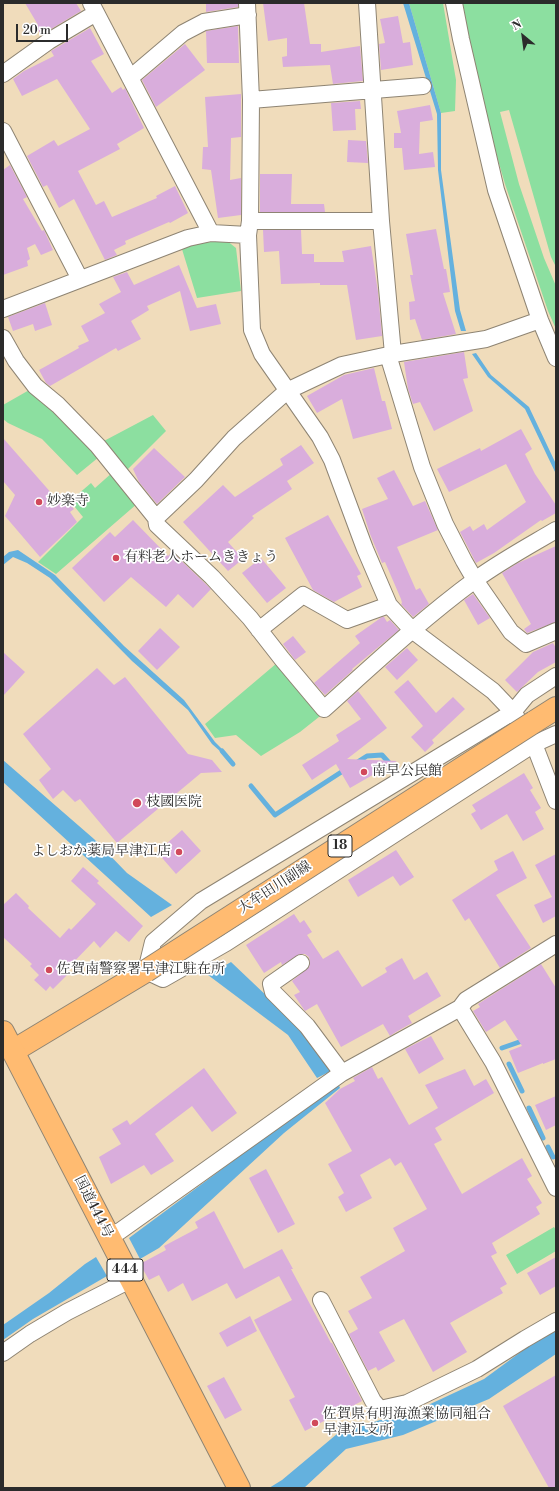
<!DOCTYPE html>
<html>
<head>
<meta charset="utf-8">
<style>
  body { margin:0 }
  #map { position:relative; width:559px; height:1491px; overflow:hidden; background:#f0dcbb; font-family:"Libre Bodoni",serif }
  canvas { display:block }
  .frame { position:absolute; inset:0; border:4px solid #2b2b2b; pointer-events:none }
  .north { position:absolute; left:503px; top:16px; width:40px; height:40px; -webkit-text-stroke:3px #fff; paint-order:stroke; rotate:331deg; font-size:11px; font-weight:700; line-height:16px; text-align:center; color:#2b2b2b }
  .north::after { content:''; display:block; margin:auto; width:14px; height:18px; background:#2b2b2b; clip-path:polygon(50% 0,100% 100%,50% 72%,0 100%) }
  .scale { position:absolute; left:16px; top:24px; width:52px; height:18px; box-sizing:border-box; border:2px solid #2b2b2b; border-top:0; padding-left:5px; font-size:12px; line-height:14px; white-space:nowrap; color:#2b2b2b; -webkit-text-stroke:3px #fff; paint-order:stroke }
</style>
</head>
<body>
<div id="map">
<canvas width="559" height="1491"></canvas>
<div class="frame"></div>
<div class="north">N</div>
<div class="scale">20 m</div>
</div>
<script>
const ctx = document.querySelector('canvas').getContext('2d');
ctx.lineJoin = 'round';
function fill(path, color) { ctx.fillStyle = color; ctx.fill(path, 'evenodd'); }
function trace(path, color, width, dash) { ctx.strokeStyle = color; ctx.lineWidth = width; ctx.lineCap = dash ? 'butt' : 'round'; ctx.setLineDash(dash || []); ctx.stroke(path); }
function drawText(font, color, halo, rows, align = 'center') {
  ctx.font = font + ' "Libre Bodoni","Noto Serif JP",serif'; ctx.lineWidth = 3.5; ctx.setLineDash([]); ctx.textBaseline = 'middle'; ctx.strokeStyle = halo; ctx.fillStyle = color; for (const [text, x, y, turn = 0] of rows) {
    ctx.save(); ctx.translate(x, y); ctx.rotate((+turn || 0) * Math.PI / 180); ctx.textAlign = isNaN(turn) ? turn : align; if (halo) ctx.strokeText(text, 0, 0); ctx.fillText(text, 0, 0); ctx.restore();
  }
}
const green = new Path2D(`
  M409 3H443L456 80 455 111 441 113Z
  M461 3H556V267L551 257 509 110 500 112 519 184 544 258 556 286V329L548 311 505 184 485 115Z
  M226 240 236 248 241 291 197 298 181 246Z
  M31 389 99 457 77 475 42 439 8 423 3 419V405Z
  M153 415 166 431 125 472 102 442Z
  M113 472 138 503 56 574 38 562 83 517 70 501 91 483 95 488Z
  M277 663 324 713 300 732 261 756 236 735 215 738 205 724Z
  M554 1227 556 1230V1251L517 1274 506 1255Z`);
const water = new Path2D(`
  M403 3H409L441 113V170L460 310 466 331H461L455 311 438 170 437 114Z
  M476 353 491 375 529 407 556 464V474L525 409 488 377 472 354Z
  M18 550 55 575 124 646 184 700 215 742 223 750 221 752 212 744 188 710 132 661 50 578 27 563 13 557 3 565V557L9 552Z
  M3 760 94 839 127 873 172 905 151 917 3 782Z
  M231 962 290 1018 333 1070 317 1078 288 1035 208 975Z
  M338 1083 340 1088 284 1133 159 1248 140 1259 129 1238Z
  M96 1257 107 1276 33 1319 3 1340V1325L49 1293 85 1264Z
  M556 1330V1354L489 1399 403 1435 346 1449 304 1488H269L282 1480 337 1434 380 1420 398 1419 484 1379 537 1340Z`);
const stream = new Path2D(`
  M222 751 233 764
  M356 763 367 756 382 755 391 765
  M251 786 275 815 346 769
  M502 1048 525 1040
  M509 1064 522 1091
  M529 1108 543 1138
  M548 1147 553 1157`);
const building = new Path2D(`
  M25 3H76L81 11 41 35 36 26 38 25Z
  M206 3H238V7L206 12Z
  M263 3H304L310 44H321V52L360 46 363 81 333 84 330 65 283 67 282 57 287 56V38L268 41Z
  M398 16 403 43 410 42 413 65 381 70 379 44 385 43 380 19Z
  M238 26 239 63H207L206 31Z
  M90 28 104 54 91 61 112 93 121 87 123 90 125 88 144 128 117 144 120 149 78 171 96 205 104 201 112 217 157 198 156 196 175 186 188 213 170 223 169 222 125 241 126 244 114 250 117 255 105 260 74 199 59 208 47 185 43 187 27 156 54 140 58 146 90 129 57 79 22 96 13 79 24 71 54 56 51 51Z
  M185 44 205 70 156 107 142 80Z
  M241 94V137L231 138 230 180 241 178V215L218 218 211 170 202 169 203 147H208L205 97Z
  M360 101 361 109H355L356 130 333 131 331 103Z
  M430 105 433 120 420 122 419 154 433 152 435 167 404 170 402 148H394V133H401L397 111Z
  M348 140 366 141 368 163 347 162Z
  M10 165 27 197 23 199 42 231 44 230 53 250 41 255 35 244 27 248 30 259 27 261 28 266 3 275V170Z
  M260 174H292L291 204H324L325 212H260Z
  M436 229 444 269H446L450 292 443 293 456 334 422 340 415 319 410 320 409 302 415 301 410 275H413L406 234Z
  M263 230H301L302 254H314V262H344L342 251 371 246 378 292 382 336 356 340 347 285H320V283L281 284 279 251 264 252Z
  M179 265 197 308 216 304 221 324 190 331 180 291 147 306 149 310 131 321 141 339 118 351 116 348 50 386 46 383 39 370 79 348 78 346 89 341 81 326 105 313 99 304 121 292 113 277 127 272 134 285Z
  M45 303 52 325 35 331 33 324 13 331 8 317Z
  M464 352 468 378 463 379 473 411 434 431 420 402 413 404 408 389 404 362Z
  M374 368 382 401H385L392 429 353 439 342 399 317 413 307 396 344 375Z
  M521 429 532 449 525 454 535 474 556 505V513L542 521 541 520 494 553 476 563 460 532 470 526 473 531 484 524 487 530 526 502 506 464 449 492 437 469 480 448 481 451Z
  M3 438 53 495 59 493 74 509 70 512 77 522 40 557 5 516 15 495 3 481Z
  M301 445 314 463 287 481 292 489 252 516 254 518 228 542 243 559 228 571 183 522 223 485 235 497 283 465 280 459Z
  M154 448 185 477 157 504 139 482 133 469Z
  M394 470 413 506 425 501 438 530 397 547 416 590 420 588 429 604 413 617 401 604 402 603 401 599 385 562 382 563 370 534 362 509 388 499 377 478Z
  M328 515 361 574 357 576 362 587 334 602 313 590 285 538Z
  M133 520 168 556 172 552 211 589 193 608 178 594 166 607 131 577 104 602 72 568 110 532 115 537Z
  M556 546V622L527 633 524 629 531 624 502 573 518 563Z
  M261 558 286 588 267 603 242 573Z
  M473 594 490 618 478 625 464 600Z
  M382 617H384L387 622 390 620 399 630 352 669 353 670 325 695 314 683 360 643 355 636Z
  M160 628 180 647 157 670 138 651Z
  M293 636 306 652 295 660 283 644Z
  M553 643 556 648V662L538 672 517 692 505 680 533 652Z
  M407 648 418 660 397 680 385 667Z
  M3 652 25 672 3 696Z
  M97 668 114 685 125 677 188 754 212 760 222 772 201 773 117 843 80 799 75 802 63 790 53 799 39 780 51 769 23 734Z
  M408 680 436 713 453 697 465 709 432 740 434 743 425 752 411 737 423 726 394 692Z
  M358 691 387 728 347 759 397 761 350 788 336 764 312 780 302 765 339 741 336 735 361 719 347 701Z
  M524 773 533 788 530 790 541 808 535 812 544 829 523 841 507 814 481 830 471 814 476 811 472 805Z
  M182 830 201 851 176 874 157 852Z
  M396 850 414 877 400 886 393 876 358 897 348 880Z
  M513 851 527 878 496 895 531 948 500 968 469 918 465 921 452 900 498 870 494 861Z
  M556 854V916L543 923 534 905 552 897 535 865Z
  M83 867 99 881 97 883 143 926 129 942 116 931 100 948 94 941 65 971 68 974 53 989 50 986 46 991 34 980 39 975 30 966 32 964 3 937V905L16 893 29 906 28 908 60 938 69 928 71 930 96 904 71 881Z
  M294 914 300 923 304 920 312 932 307 935 323 959 338 950 362 987 387 972 385 968 402 958 414 980 427 972 441 996 408 1016 412 1023 396 1032 390 1036 383 1024 341 1047 317 1004 305 1011 294 995 300 992 292 981 309 967 310 963 309 957 305 954H300L282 965 281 962 264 973 246 945Z
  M541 964 556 988V1059L543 1064V1063L518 1073 509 1051 522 1046 505 1020 486 1032 473 1011 480 1007 478 1004Z
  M431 1036 444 1059 419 1074 405 1049Z
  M372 1067 378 1079 382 1077 409 1125 438 1108 425 1085 465 1069 474 1086 486 1079 494 1093 435 1128 442 1140 434 1144 462 1194 522 1158 532 1176 527 1179 542 1203 536 1207 540 1214 492 1243 497 1253 491 1256 507 1284 500 1288 503 1293 450 1323 467 1352 433 1372 404 1319 379 1332 395 1361 378 1371 376 1367 368 1371 349 1334 358 1329 348 1311 372 1298 360 1277 405 1251 393 1228 427 1209 401 1162 395 1166 390 1158 360 1175 372 1198 346 1212 338 1197 344 1193 328 1164 352 1151 325 1103 340 1089 355 1081 353 1078Z
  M204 1068 237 1113 212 1132 192 1106 155 1134 174 1161 151 1175 144 1165 111 1184 99 1157 121 1144 112 1129 127 1120 130 1125Z
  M556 1096V1125L546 1130 535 1105Z
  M266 1169 295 1224 278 1233 249 1178Z
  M214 1211 244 1269 282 1249 293 1269H291L331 1343H332L362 1401 305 1431 289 1400 295 1397 254 1320 292 1300 279 1276 236 1299 227 1283 192 1301 183 1283 168 1292 159 1275 149 1280 140 1264 166 1250 164 1246 198 1228 195 1222Z
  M556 1257V1286L540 1295 527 1273Z
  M250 1316 257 1331 227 1347 219 1333Z
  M556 1375V1488H549L503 1406Z
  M224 1377 242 1410 225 1419 207 1386Z`);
const minor = new Path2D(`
  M91 3 211 233
  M247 3 251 100 250 221 248 235 252 330 262 354 320 437 332 460 365 549 389 605 412 630 493 691 513 712 534 744 556 801
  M367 3 381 221 393 354
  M454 3 461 39 496 190 540 320 556 358
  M3 74 49 41 96 13
  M130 78 183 33 204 22 248 15
  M251 100 423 86
  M3 131 80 279
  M250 221H381
  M3 309 188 238 211 233 248 235
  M3 338 16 361 35 386 58 405 98 446 156 518 157 525 212 577 250 618 282 659 324 709C373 665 422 619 475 580 501 561 529 546 556 530
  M388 355 422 467 445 524 464 561 475 580 511 632 526 644 556 631
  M156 518 196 480 234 438 287 391 342 365 393 354 486 339 540 320
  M259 630 303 595 347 620 389 605
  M556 676 527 695 513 712 201 901 153 942 146 971 163 979 226 943 534 744 556 734
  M301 963 271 984 273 992 307 1026 342 1073
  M460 1008 493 1062 556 1188
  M108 1236 120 1231 342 1073 460 1008 466 1000 556 944
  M321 1300 373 1401 380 1409 407 1403 477 1369 525 1339 556 1321
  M3 1353 30 1334 67 1312 130 1280`);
const primary = new Path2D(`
  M534 722 556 708
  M13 1051 146 971`);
const trunk = new Path2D(`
  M3 1032 239 1488`);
const primaryBridge = new Path2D(`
  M146 971 534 722`);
const markers = [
  [39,502,4,"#d1495b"],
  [116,558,4,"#d1495b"],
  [364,772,4,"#d1495b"],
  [137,803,5,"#d1495b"],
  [179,852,4,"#d1495b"],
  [49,970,4,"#d1495b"],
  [315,1423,4,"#d1495b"]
];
const shields = [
  [340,846,24],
  [125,1270,36]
];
const shieldNames = [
  ["18",340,846],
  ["444",125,1270]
];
const poiNames = [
  ["妙楽寺",47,502],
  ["有料老人ホームききょう",124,558],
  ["南早公民館",372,772],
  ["枝國医院",146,803],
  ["よしおか薬局早津江店",171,852,"right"],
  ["佐賀南警察署早津江駐在所",57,970],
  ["佐賀県有明海漁業協同組合",323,1415],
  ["早津江支所",323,1431]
];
const streetNames = [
  ["大牟田川副線",275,888,-33],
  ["国道444号",93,1207,63]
];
fill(green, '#8cdfa0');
fill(water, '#64b1de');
trace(stream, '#64b1de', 5);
fill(building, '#d9addc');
trace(minor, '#8e8473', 18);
trace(primary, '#8e8473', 24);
trace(trunk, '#8e8473', 24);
trace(minor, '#fff', 16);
trace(primary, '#ffbb71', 22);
trace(trunk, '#ffbb71', 22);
trace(primaryBridge, '#8e8473', 24, []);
trace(primaryBridge, '#ffbb71', 22);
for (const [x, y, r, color] of markers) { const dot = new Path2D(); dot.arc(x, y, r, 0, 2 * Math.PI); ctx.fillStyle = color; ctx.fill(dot); trace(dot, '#fff', 1.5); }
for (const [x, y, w] of shields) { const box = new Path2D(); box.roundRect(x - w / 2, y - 11, w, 22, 3); ctx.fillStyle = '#fff'; ctx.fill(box); trace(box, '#2b2b2b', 1); }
drawText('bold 13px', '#2b2b2b', null, shieldNames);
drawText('14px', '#2b2b2b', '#fff', poiNames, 'left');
drawText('14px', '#2b2b2b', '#fff', streetNames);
</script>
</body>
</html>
